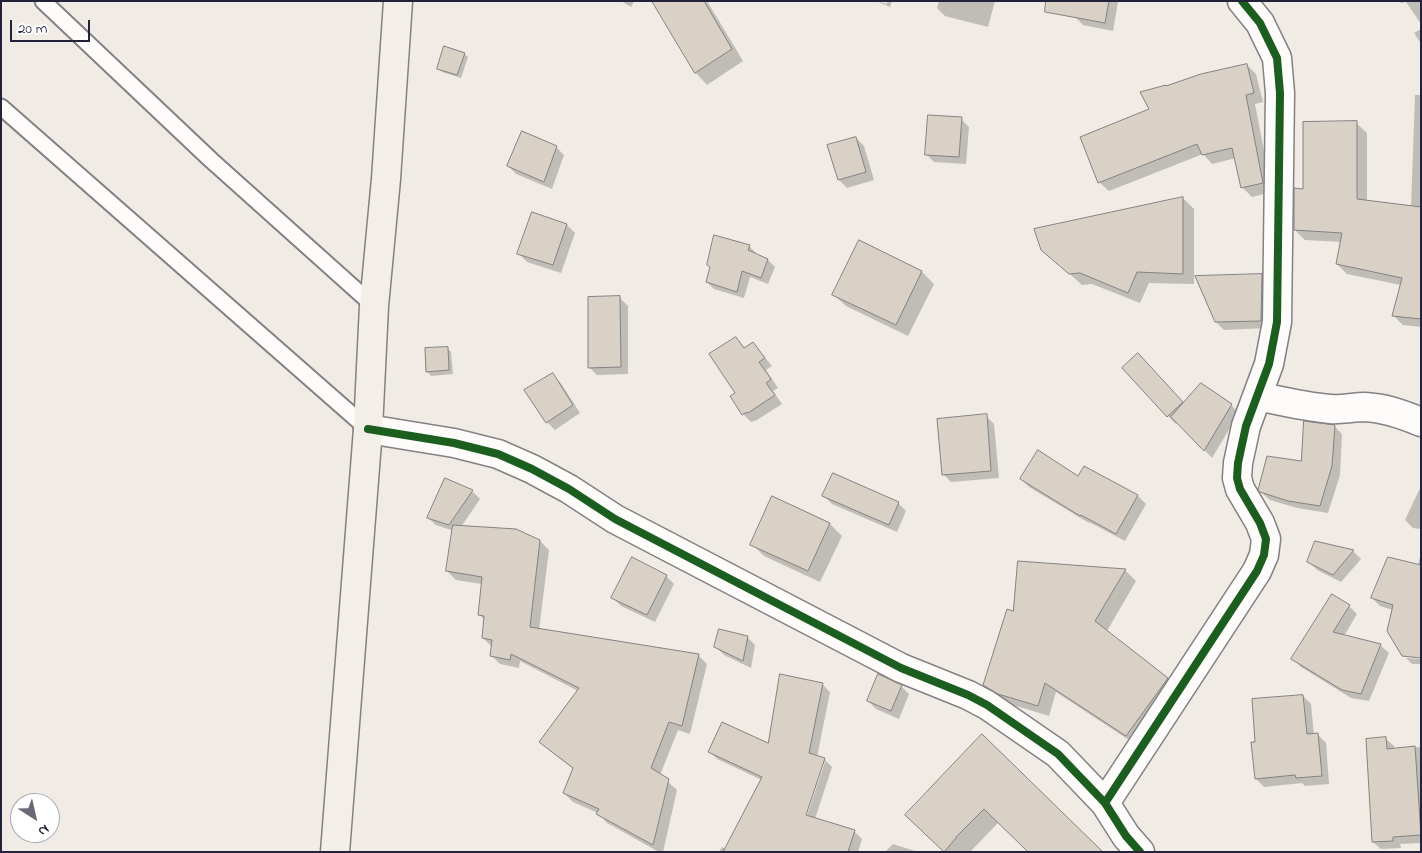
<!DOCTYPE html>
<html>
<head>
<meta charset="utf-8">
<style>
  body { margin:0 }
  #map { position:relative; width:1422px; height:853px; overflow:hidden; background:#f0ebe4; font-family:"Indie Flower",sans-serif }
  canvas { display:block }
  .frame { position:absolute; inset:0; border:2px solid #22223b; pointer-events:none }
  .north { position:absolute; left:10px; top:793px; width:50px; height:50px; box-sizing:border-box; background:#fff; border:1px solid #a7a7b1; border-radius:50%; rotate:145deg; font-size:14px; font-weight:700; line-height:20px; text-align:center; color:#22223b }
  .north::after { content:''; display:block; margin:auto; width:18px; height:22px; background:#6a6876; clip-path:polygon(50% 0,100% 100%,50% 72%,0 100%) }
  .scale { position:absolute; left:10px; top:20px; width:80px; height:22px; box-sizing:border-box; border:2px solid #22223b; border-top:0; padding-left:6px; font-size:15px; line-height:18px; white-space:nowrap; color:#22223b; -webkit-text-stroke:4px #fff; paint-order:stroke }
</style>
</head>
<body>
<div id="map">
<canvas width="1422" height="853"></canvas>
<div class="frame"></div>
<div class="north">N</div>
<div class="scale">20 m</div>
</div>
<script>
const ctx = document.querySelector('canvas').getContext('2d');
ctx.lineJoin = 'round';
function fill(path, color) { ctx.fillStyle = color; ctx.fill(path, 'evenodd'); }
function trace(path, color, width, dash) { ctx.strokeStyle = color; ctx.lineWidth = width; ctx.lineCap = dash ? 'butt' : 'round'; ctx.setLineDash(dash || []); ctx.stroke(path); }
const shadow = new Path2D(`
  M621 1H634L631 7Z
  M653 1H707L743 61 707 85 696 73Z
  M876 1 887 4V1H892L890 7Z
  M939 1H995L988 27 945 16 937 8Z
  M1077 1H1117L1118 2 1113 31 1083 25 1075 17Z
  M1399 1H1421V24L1406 2 1401 3Z
  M1421 29V44L1414 33Z
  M464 54 468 57 461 78 442 72 438 68Z
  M1247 65 1256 74 1263 102 1255 104 1272 192 1252 197 1243 188 1236 158 1212 164 1203 154 1109 191 1099 182 1167 87Z
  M1415 95H1421V327L1403 325 1393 315 1401 285 1347 274 1337 264 1342 242 1305 240 1295 230 1304 190 1356 123 1367 133V201L1411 207Z
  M961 119 969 127 966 164 934 162 926 154Z
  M856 138 864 146 874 180 847 188 839 180Z
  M556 147 564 155 552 189 516 174 508 166Z
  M1183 198 1194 209V284L1149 283 1140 303 1092 284 1082 285 1042 249Z
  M567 225 575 233 561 273 527 262 519 254Z
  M749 246 756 253V255L768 260 775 267 768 284 750 277 744 298 714 289 707 282 711 267Z
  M922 272 934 284 908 336 846 306 834 295Z
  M1262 275 1270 283 1269 328 1224 330 1216 322Z
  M620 298 628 306V374L597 375 589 367Z
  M736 338 745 349 753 343 772 366 766 370 778 388 773 391 782 404 757 420 751 422 743 414 736 393Z
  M447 348 451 352 453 374 431 376 428 372Z
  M1146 362 1184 404 1231 405 1239 413 1212 458 1178 422 1176 424 1168 416 1124 368Z
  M552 375 560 382 580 413 555 430 547 422Z
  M986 416 994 424 999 478 951 482 943 474Z
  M1334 426 1342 434 1340 475 1328 513 1297 508 1270 500 1261 492 1303 462Z
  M1084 467 1138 496 1146 504 1125 541 1089 522V523L1029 487 1021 479 1078 478Z
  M445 480 472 491 480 499 461 527 540 541 549 550 539 630 698 655 707 664 690 734 678 730 660 775 677 790 663 852H659L607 823 598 813 573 802 564 793 574 769 550 751 541 742 578 691 520 661 519 668 500 664 491 655 492 647 483 638 485 620 479 614 482 584 456 580 447 571 454 531 436 525 428 518Z
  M1421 486V529L1413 528 1405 520Z
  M824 496 898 503 906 511 897 532 832 504Z
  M773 498 830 524 842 536 820 582 764 556 752 544Z
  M1316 543 1353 551 1361 559 1341 582 1317 570 1309 562Z
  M1421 552V656L1405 655V657L1393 610 1380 606 1372 598 1418 565Z
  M1019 562 1126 571 1136 581 1107 631 1167 679 1178 690 1138 746 1056 692 1049 716 1010 704 996 696 985 685 1014 612Z
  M666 576 674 584 655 622 621 606 613 598Z
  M1349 606 1357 614 1344 636 1381 646 1389 653 1369 701 1351 698 1301 667 1293 659Z
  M747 637 755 645 751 668 724 655 716 647Z
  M1406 658 1421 659V664H1412Z
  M822 684 830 692 817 757 824 759 832 767 815 819 854 831 862 839 858 852H719L722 847 726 849 762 780 717 759 709 751 769 745ZM822 762H825L805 821 803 820Z
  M901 686 909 694 899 719 876 709 868 701Z
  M1303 696 1311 704 1314 735H1318L1326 743 1329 784 1305 786 1302 783 1264 787 1256 779 1257 743Z
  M982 736 999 822 970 852H945L922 830Z
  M1386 739 1394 746V749L1421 747V843L1400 844 1401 848 1381 849 1373 842Z
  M893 844 918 852H885Z`);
const building = new Path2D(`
  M652 1H704L732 49 695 73Z
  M1046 1H1109L1105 23 1045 12Z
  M444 46 465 53 457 75 437 69Z
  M1247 64 1254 93 1246 95 1263 183 1241 188 1232 148 1202 155 1197 144 1098 183 1080 137 1149 109 1140 92 1166 85V86L1201 74Z
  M928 115 962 117 959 157 925 155Z
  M1357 121V199L1421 207V319L1392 316 1402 278 1336 264 1342 233 1294 230V188L1303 189V122Z
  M522 131 557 146 544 182 507 166Z
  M856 137 866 172 838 180 827 145Z
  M1183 197V274L1137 272 1128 293 1080 273 1069 274 1041 250 1034 229Z
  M532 212 567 224 553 265 517 254Z
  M714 235 750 245 748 250 768 259 761 278 742 271 737 292 706 282 710 267 707 265Z
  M859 240 922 271 896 325 832 295Z
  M1262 274 1261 321 1215 322 1195 276Z
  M620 296 621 367 588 368V297Z
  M736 337 744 348 753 342 765 358 759 362 771 379 766 383 775 395 748 413 747 412 742 415 730 396 735 393 709 354Z
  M448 347 449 370 426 372 425 348Z
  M1138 353 1183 402 1167 417 1122 368Z
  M553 373 573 405 546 423 524 390Z
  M1201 383 1232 404 1204 451 1171 417Z
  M987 414 991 471 942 475 937 419Z
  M1304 421 1335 425 1332 466 1320 506 1288 501 1260 492 1258 490 1267 456 1301 461Z
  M1038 450 1078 476 1084 466 1138 495 1116 534 1081 515 1080 516 1020 479Z
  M833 473 899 502 889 525 822 496Z
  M445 478 473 490 449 525 427 518Z
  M772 496 830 523 808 571 750 545Z
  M453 525 516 529 540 540 530 627 699 654 682 726 669 722 651 768 669 779 653 845 596 814 599 809 563 793 573 768 539 742 579 688 511 654 510 660 490 656 492 640 482 638 484 616 478 615 482 577 446 571Z
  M1315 541 1354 550 1333 575 1307 562Z
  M632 557 667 575 647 615 611 598Z
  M1388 557 1421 565V658L1402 656 1387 631 1393 605 1371 598Z
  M1018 561 1126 569 1095 621 1168 678 1126 736 1045 683 1038 706 998 694 983 685 1007 609 1013 611Z
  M1332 594 1350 605 1333 632 1381 644 1361 694 1342 690 1291 659Z
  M719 629 748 636 743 661 714 647Z
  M780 674 823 683 809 753 825 758 806 815 855 830 848 852H723L762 777 708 752 722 722 768 743Z
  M878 674 902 685 891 711 867 701Z
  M1303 695 1307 734 1318 733 1322 776 1296 778 1295 775 1255 779 1251 742H1255L1252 699Z
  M982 734 1103 852H1028L984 809 956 837V838L944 852 905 815Z
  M1386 737 1387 749 1415 746 1421 835 1393 837V841L1372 842 1366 739Z`);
const lane = new Path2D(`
  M43 1 211 160 374 306
  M1 107 368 429`);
const street = new Path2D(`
  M1257 396C1281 401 1306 407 1330 409 1342 410 1353 407 1365 407 1385 408 1402 414 1421 422
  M368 429 454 443 498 454 532 469 569 489 615 519 901 668 968 695 987 705 1058 754 1105 803 1126 836 1140 852
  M1105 803 1257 571 1264 555 1266 539 1260 523 1240 489 1237 478 1238 463 1246 426 1269 364 1277 322 1280 93 1277 58 1260 23 1242 1`);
const primary = new Path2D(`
  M335 852 368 429 374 306 386 179 398 1`);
const cycleway = new Path2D(`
  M368 429 454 443 498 454 532 469 569 489 615 519 901 668 968 695 987 705 1058 754 1105 803 1126 836 1140 852
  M1105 803 1257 571 1264 555 1266 539 1260 523 1240 489 1237 478 1238 463 1246 426 1269 364 1277 322 1280 93 1277 58 1260 23 1242 1`);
fill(shadow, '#0003');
fill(building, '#d9d1c5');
trace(building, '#838183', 1);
trace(lane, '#838183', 19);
trace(street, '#838183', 31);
trace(primary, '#838183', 31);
trace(lane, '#fdfcfb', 15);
trace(street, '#fdfcfb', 28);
trace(primary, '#f3eee7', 28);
trace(cycleway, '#1b5e20', 8);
</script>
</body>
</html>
